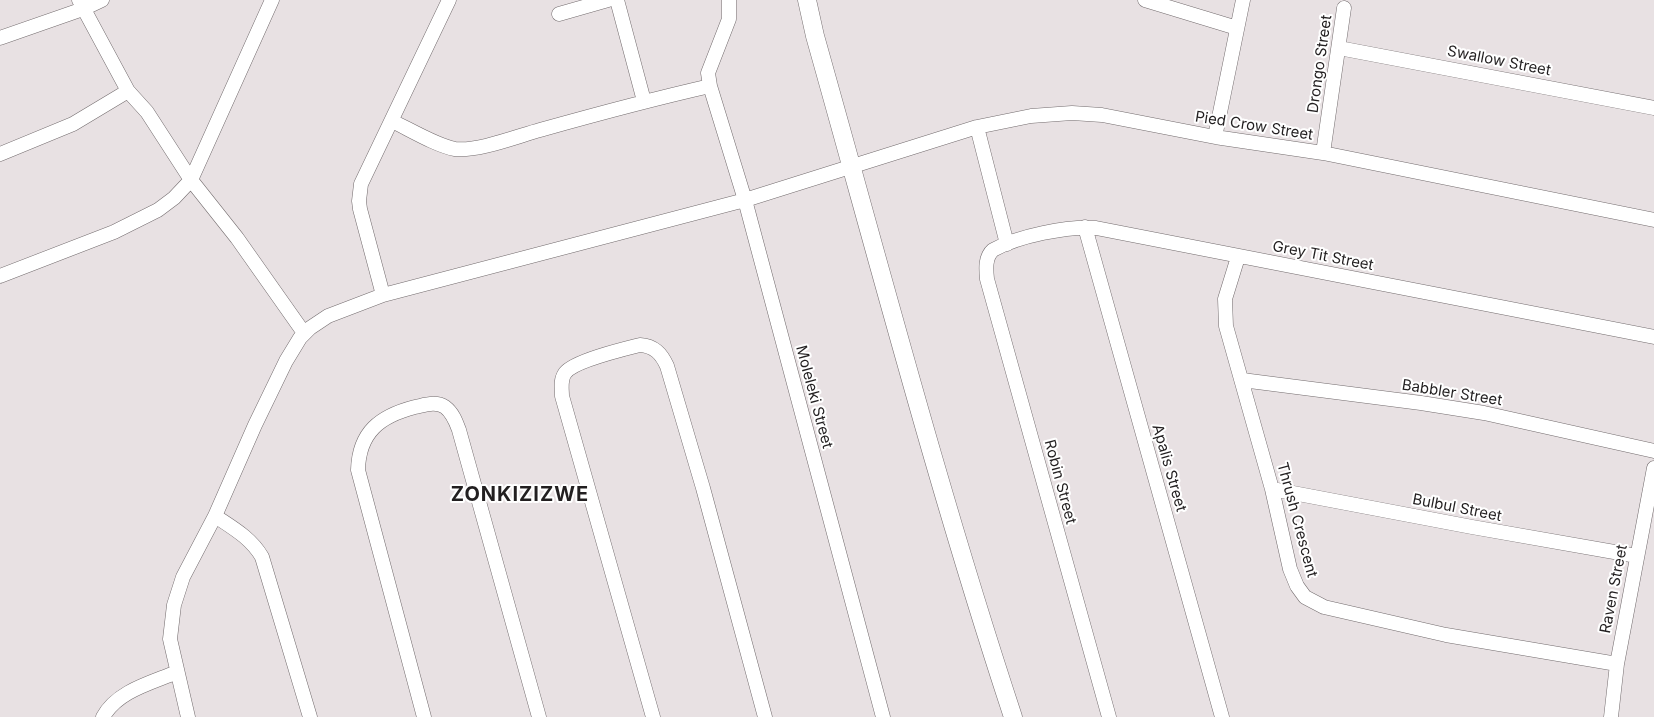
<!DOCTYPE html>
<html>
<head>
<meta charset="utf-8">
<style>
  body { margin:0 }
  canvas { display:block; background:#e8e1e3 }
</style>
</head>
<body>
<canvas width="1654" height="717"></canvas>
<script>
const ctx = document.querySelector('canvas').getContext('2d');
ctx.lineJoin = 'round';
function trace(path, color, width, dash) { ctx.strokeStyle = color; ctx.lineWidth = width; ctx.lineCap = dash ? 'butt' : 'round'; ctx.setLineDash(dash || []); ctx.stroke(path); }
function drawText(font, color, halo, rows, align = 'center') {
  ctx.font = font + ' Inter,sans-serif'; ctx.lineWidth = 4; ctx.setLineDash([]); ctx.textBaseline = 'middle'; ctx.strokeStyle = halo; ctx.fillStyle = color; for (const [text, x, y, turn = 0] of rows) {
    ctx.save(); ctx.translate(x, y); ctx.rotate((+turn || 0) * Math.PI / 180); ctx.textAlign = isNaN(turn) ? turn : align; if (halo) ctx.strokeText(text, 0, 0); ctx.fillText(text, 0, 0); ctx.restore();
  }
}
const minor = new Path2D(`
  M79 0 128 91 147 112 191 180 237 238 304 333
  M617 0 644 101
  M729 0V19L708 73 710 86 745 200 883 717
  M1145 0 1237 28
  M559 14 608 0
  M0 38 83 9 102 0
  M1339 48 1654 108
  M392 121C409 129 437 146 455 149 477 152 518 136 540 130 597 114 653 99 710 86
  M977 127 1007 244
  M1215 137 1243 0
  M1323 153 1344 8
  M0 154 73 124 128 91
  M1085 227 1222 717
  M1238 257 1225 299 1226 326 1272 489 1290 569 1297 586 1305 597 1324 607 1446 635 1617 664
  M0 276 114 232 158 210 174 198 191 180 272 0
  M383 295 360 209 359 201 361 184 449 0
  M1242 380 1421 403 1484 413 1654 451
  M1272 489 1472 527 1637 556
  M215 516C233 528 251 538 262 557L310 717
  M103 717C117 691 151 683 177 672
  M188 717 170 639 174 605 183 577 215 516 255 425 286 361 300 338 310 328 328 316 383 295 745 200 977 127 1031 116 1072 113 1102 115 1215 137 1323 153 1654 220
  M424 717 358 470C359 432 380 416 415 407 425 405 436 401 445 407 453 413 456 422 459 430L539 717
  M653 717 562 396C562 389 560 380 565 373 574 361 624 349 640 345 654 346 661 353 667 366L703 488 765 717
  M1109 717 987 279C986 269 985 257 993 250 1018 236 1067 226 1096 228L1654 337
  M1611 717 1617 664 1654 468`);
const tertiary = new Path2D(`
  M807 0 815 36C879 263 939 493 1013 717`);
const streetNames = [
  ["Swallow Street",1499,61,11],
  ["Drongo Street",1320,64,-82],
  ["Pied Crow Street",1254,126,9],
  ["Grey Tit Street",1323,256,11],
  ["Babbler Street",1452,393,9],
  ["Moleleki Street",814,397,75],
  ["Apalis Street",1169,468,74],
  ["Robin Street",1060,482,75],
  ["Bulbul Street",1457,508,11],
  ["Thrush Crescent",1297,520,75],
  ["Raven Street",1614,589,-79]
];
const districtNames = [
  ["ZONKIZIZWE",520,495]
];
trace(minor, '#736c6e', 15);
trace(tertiary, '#736c6e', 19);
trace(minor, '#fff', 14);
trace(tertiary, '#fff', 18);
drawText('15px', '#221f20', '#fff', streetNames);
ctx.letterSpacing = '1px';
drawText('bold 20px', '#221f20', '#fff', districtNames);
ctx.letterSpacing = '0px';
</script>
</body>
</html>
